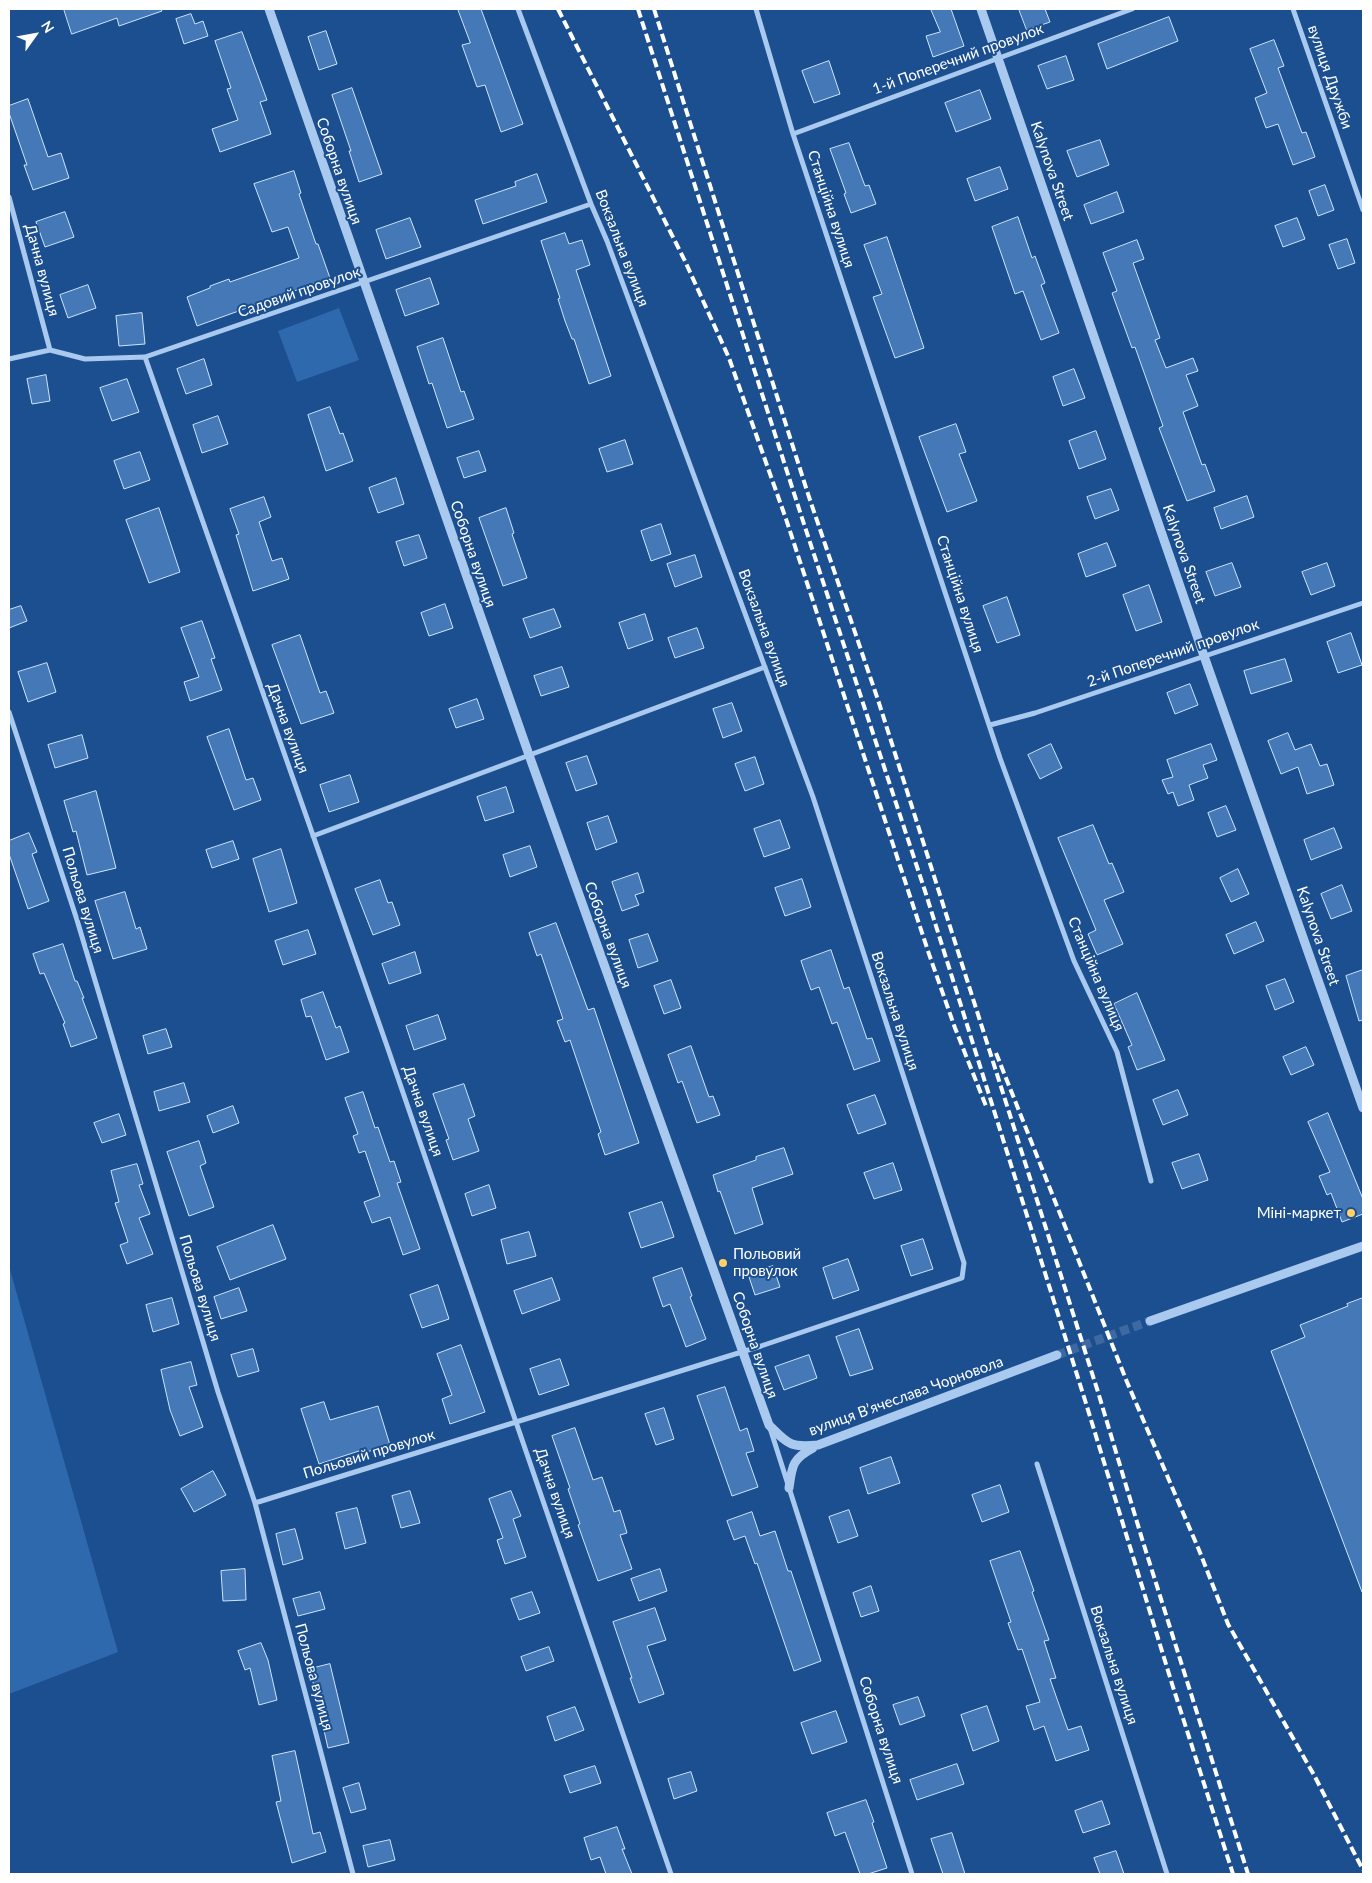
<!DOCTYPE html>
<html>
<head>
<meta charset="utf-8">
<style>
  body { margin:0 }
  #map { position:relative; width:1372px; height:1883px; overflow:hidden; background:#1b4f8f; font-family:Lato,sans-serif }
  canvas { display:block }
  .frame { position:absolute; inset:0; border:10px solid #fff; pointer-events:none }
  .north { position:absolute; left:10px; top:10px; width:50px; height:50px; -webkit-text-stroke:4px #1b4f8f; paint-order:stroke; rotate:58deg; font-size:14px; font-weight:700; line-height:20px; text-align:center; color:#fff }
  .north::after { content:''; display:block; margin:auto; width:18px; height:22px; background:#fff; clip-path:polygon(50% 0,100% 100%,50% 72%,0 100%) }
</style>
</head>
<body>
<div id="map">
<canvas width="1372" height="1883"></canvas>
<div class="frame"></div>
<div class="north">N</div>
</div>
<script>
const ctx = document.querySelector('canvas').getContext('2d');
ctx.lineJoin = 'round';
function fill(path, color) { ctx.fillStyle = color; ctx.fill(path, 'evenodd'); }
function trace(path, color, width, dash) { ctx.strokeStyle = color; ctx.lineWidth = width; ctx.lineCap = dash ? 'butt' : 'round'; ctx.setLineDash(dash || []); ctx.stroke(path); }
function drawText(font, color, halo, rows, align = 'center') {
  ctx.font = font + ' Lato,sans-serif'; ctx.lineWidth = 4; ctx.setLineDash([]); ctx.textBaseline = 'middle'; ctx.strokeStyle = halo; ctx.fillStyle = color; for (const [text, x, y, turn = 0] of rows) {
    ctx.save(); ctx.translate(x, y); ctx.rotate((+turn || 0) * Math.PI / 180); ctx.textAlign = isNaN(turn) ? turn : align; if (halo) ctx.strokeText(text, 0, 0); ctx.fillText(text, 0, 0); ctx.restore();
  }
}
const green = new Path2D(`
  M339 308 359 360 297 382 278 331Z
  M9 1266 118 1652 9 1694Z`);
const building = new Path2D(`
  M64 9H161L162 11 119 26 117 18 72 34Z
  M458 9H481L523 124 501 132 485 85 477 87 462 45 470 43Z
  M931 9H951L964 46 933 57 926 36 940 32Z
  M1019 9H1045L1050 22 1027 30Z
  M191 14 195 24 203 21 208 36 184 44 176 19Z
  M1169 17 1178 41 1107 69 1098 44Z
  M326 31 337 64 319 70 308 37Z
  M242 32 267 100 260 102 271 134 220 152 212 129 238 120 227 89 231 88 215 41Z
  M1274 40 1284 66 1278 68 1302 133 1306 132 1315 157 1293 165 1278 124 1266 128 1255 98 1267 93 1250 49Z
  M1066 56 1074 80 1047 89 1038 66Z
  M829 61 840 94 814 103 802 71Z
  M352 88 382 174 359 182 349 151H351L332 95Z
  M980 90 991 119 956 132 945 103Z
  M28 99 48 157 61 153 69 178 33 190 24 165H27L9 113V106Z
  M1100 140 1109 165 1077 177 1067 151Z
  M849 143 865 186 869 185 876 204 851 213 844 194 846 193 830 149Z
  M1000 167 1008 189 975 201 967 179Z
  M294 171 301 193 299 194 316 244H318L330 278 197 326 187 297 210 288V286L229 279 230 282 299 258 288 227 272 232 254 184Z
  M537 174 547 202 483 224 475 200 516 186 515 182Z
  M1325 185 1334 210 1318 216 1309 191Z
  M1117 192 1124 212 1091 224 1084 205Z
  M65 212 74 237 45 247 36 222Z
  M1018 217 1032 258 1035 256 1045 283 1041 285 1059 333 1041 340 1023 291 1015 294 992 227Z
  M410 218 421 247 386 259 376 230Z
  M1297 218 1305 239 1283 247 1275 226Z
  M565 233 569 244 582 240 590 265 576 270 611 376 589 384 574 339H572L565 321 558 299 560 298 541 241Z
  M887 237 924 348 895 358 873 297 882 294 864 245Z
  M1347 239 1355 263 1338 269 1329 245Z
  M1137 240 1144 259 1133 263 1160 338 1155 340 1166 368 1193 358 1198 371 1186 375 1198 406 1183 412 1202 465 1205 464 1215 491 1187 501 1159 428 1163 426 1135 347 1132 348 1112 293 1117 291 1103 253Z
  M430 278 439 304 405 316 396 290Z
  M88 285 96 308 68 318 60 295Z
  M142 313 145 344 119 346 116 316Z
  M443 338 461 392 464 391 474 419 447 428 432 383 429 384 417 347Z
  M204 359 212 385 186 394 177 369Z
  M1074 369 1085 398 1063 406 1053 377Z
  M46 375 50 401 32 404 27 379Z
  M127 379 139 412 112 421 100 388Z
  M330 407 340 434 343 433 353 461 326 471 308 415Z
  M218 416 228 444 202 453 193 425Z
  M956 424 966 452 959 454 977 501 947 512 919 437Z
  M1096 431 1106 459 1079 469 1069 441Z
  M625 440 633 464 607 472 599 449Z
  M479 451 486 471 464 478 457 458Z
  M140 452 150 480 124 489 114 461Z
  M396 478 404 504 378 513 369 488Z
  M1111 489 1119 510 1095 519 1087 497Z
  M1247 496 1254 517 1221 529 1214 508Z
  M264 497 271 517 259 522 272 561 282 558 289 579 253 591 236 535 239 534 230 509Z
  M159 508 180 572 149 583 126 520Z
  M506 508 514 533 512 534 527 578 503 586 479 518Z
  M661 524 671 554 651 561 641 531Z
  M419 535 427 558 404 566 396 542Z
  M1107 543 1116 566 1086 577 1078 554Z
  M695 555 702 577 675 587 667 564Z
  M1232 563 1241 587 1215 596 1206 572Z
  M1327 563 1335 586 1311 595 1302 572Z
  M1149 585 1162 622 1136 631 1123 595Z
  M1007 597 1020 635 997 643 983 606Z
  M445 604 453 628 429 636 421 613Z
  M21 606 27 621 9 628V610Z
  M554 609 561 627 530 638 523 619Z
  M645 614 653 640 628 649 619 623Z
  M202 621 215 658 211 659 222 690 190 701 184 682 199 677 181 628Z
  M697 628 704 648 675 658 668 638Z
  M1351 633 1362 665 1338 673 1327 642Z
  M300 635 320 693 326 691 334 713 301 724 272 645Z
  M1285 659 1292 681 1251 694 1244 671Z
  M47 663 56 692 28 702 18 672Z
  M562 667 569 687 541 696 534 676Z
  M1190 684 1198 705 1175 714 1167 693Z
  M477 699 484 719 456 728 449 709Z
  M732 703 742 731 723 738 713 709Z
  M229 729 246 780 253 778 261 800 234 810 207 737Z
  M1288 733 1295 750 1311 744 1320 766 1327 764 1334 785 1307 794 1298 767 1281 774 1268 741Z
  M82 735 88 758 55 768 48 745Z
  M1051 744 1062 768 1040 779 1028 755Z
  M1211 744 1217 760 1203 765 1208 778 1189 785 1194 800 1178 806 1173 792 1168 794 1162 780 1173 777 1167 760Z
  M587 756 597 784 576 791 566 763Z
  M755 757 764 784 745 791 735 764Z
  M350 775 359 802 329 812 320 785Z
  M506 787 514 812 485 821 477 797Z
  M96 791 116 868 87 875 76 831 73 832 64 801Z
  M1226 806 1236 830 1217 837 1208 813Z
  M608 816 617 842 596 850 587 823Z
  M780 820 790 848 764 857 754 829Z
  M1093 825 1109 864 1112 863 1124 892 1104 900 1123 944 1097 955 1088 934 1096 930 1058 838Z
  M1334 828 1342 848 1311 860 1304 840Z
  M29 833 37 852 32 854 49 901 28 909 9 854V841Z
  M233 841 239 859 212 868 206 850Z
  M530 846 537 867 510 877 503 855Z
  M281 849 297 903 269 912 253 859Z
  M1238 869 1249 894 1231 902 1220 878Z
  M638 873 644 892 635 895 639 905 622 911 612 882Z
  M802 879 811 907 785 916 775 888Z
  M380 880 388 903 392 902 400 925 373 935 355 889Z
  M1342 885 1352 911 1331 919 1321 894Z
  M125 892 136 929 140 927 147 949 113 959 95 901Z
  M1256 922 1264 941 1234 954 1226 935Z
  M556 923 588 1010 594 1008 639 1143 605 1155 598 1134 601 1132 570 1040 565 1042 557 1021 563 1019 541 954 537 956 529 933Z
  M308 930 316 954 283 965 275 941Z
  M648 934 658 961 638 968 629 940Z
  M63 944 75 981H77L84 998H82L97 1038 71 1047 63 1024 65 1023 44 973 40 974 33 954Z
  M831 950 844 989 849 987 867 1039 872 1038 880 1061 854 1070 837 1022 832 1024 819 987 811 990 801 961Z
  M415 952 421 973 389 984 382 964Z
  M1363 970V1020L1359 1021 1346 976Z
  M1285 979 1294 1002 1275 1010 1266 986Z
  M671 980 681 1008 664 1014 654 986Z
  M323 992 336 1028 340 1026 349 1052 326 1060 311 1016 306 1017 301 1000Z
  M1137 993 1165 1060 1137 1070 1128 1047 1132 1045 1114 1004Z
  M438 1015 446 1039 414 1050 406 1026Z
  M166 1029 172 1047 148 1054 143 1036Z
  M691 1046 709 1097 713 1096 720 1115 697 1123 682 1081 678 1083 668 1055Z
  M1306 1047 1314 1065 1291 1075 1283 1057Z
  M184 1083 190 1102 159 1111 154 1092Z
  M464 1084 475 1116 468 1119 479 1151 453 1160 446 1140 449 1139 433 1094Z
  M1178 1090 1188 1115 1163 1125 1153 1100Z
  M363 1092 375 1128 378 1127 390 1162 394 1161 401 1182 397 1183 420 1249 403 1255 390 1217 372 1223 364 1202 380 1196 365 1151 359 1153 353 1136 358 1134 345 1098Z
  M875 1095 886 1124 858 1134 847 1105Z
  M233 1106 239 1123 213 1133 207 1116Z
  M1328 1113 1363 1199V1214L1342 1222 1331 1193 1327 1195 1319 1176 1330 1172 1308 1122Z
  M119 1114 126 1135 102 1143 94 1123Z
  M199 1141 206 1163 200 1166 214 1207 189 1216 167 1152Z
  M784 1148 793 1174 752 1188 763 1224 735 1234 720 1191 718 1192 713 1175 756 1160V1157Z
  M1199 1154 1208 1180 1182 1189 1172 1163Z
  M893 1163 902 1190 874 1199 864 1173Z
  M137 1164 143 1184 139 1185 150 1214 139 1218 153 1254 127 1264 120 1245 128 1242 115 1203 119 1202 111 1171Z
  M489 1185 496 1208 472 1216 465 1194Z
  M662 1202 674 1237 641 1248 629 1213Z
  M273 1225 286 1259 230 1280 217 1247Z
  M529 1232 536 1256 507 1264 501 1240Z
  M923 1239 933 1269 911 1276 901 1246Z
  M848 1259 859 1290 833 1299 823 1268Z
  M773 1266 780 1287 755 1295 748 1274Z
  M682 1268 692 1296 690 1297 706 1339 686 1347 670 1304 663 1307 653 1278Z
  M552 1278 560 1300 522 1314 514 1291Z
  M438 1285 449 1319 422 1328 410 1295Z
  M239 1288 247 1311 221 1319 214 1297Z
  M172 1298 179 1324 153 1332 146 1305Z
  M1363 1298V1592H1362L1271 1351 1305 1337 1300 1325 1348 1306 1347 1304Z
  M859 1329 873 1369 850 1376 836 1337Z
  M461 1345 485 1412 450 1424 442 1399 452 1395 437 1354Z
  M253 1349 259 1371 238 1377 231 1355Z
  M809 1355 817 1378 784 1390 775 1367Z
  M560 1359 569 1385 539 1395 530 1369Z
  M191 1362 197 1385 189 1387 203 1427 180 1436 170 1410 161 1370Z
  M725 1387 740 1431 747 1428 754 1451 746 1453 758 1487 732 1496 697 1396Z
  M324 1402 330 1420 378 1406 390 1445 363 1453 362 1450 319 1464 301 1409Z
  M664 1408 674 1439 656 1445 645 1414Z
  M575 1428 593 1480 602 1477 614 1512 620 1510 627 1533 620 1535 632 1569 598 1581 578 1525 580 1524 568 1489 570 1488 552 1436Z
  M891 1457 900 1483 868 1494 860 1468Z
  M213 1471 226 1495 194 1512 181 1489Z
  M1000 1485 1009 1512 982 1522 972 1495Z
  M410 1491 420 1523 401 1528 392 1496Z
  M511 1491 521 1516 513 1519 526 1557 505 1564 497 1540 503 1538 489 1499Z
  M357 1508 366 1543 345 1549 336 1513Z
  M849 1510 858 1536 838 1543 829 1517Z
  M752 1512 760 1536 775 1531 788 1571H791L821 1661 794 1671 757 1563 755 1564 745 1536 734 1540 727 1521Z
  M295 1529 303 1559 283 1565 276 1534Z
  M1020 1551 1034 1591 1032 1592 1049 1640 1044 1641 1056 1678 1050 1679 1068 1730 1081 1726 1089 1750 1056 1761 1044 1726 1034 1730 1026 1706 1040 1702 1022 1649 1018 1650 1008 1623 1011 1622 990 1561Z
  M245 1569 246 1600 223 1601 221 1571Z
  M660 1569 667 1591 639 1601 631 1579Z
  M871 1586 879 1611 861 1617 853 1593Z
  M320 1592 325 1609 298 1616 293 1599Z
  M532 1592 540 1613 519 1620 511 1599Z
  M655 1608 666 1640 647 1646 664 1694 639 1703 630 1678H632L613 1622Z
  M261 1643 268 1660 277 1700 259 1705 250 1668 245 1670 238 1651Z
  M549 1647 554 1661 526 1671 521 1657Z
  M330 1664 349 1743 328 1748 310 1669Z
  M918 1697 925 1716 900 1725 893 1705Z
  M987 1706 999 1741 973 1751 961 1715Z
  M575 1707 584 1730 555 1741 547 1717Z
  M836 1711 847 1742 812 1754 801 1723Z
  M295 1751 313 1834 320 1832 326 1852 292 1863 276 1802 281 1801 272 1756Z
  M957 1764 964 1784 917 1800 910 1780Z
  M595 1766 601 1783 570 1793 564 1776Z
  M691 1772 697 1791 674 1799 668 1779Z
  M359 1783 366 1809 351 1813 343 1788Z
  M866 1800 874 1822 872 1823 887 1868 868 1874H860L845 1832 835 1836 827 1813Z
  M1102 1801 1110 1824 1083 1833 1075 1811Z
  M617 1827 625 1849H622L632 1874H606L600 1857 591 1860 584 1838Z
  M952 1833 965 1874H943L931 1839Z
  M390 1840 395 1860 368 1867 363 1846Z
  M1116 1851 1124 1874H1100L1094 1858Z`);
const tertiaryTunnel = new Path2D(`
  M1057 1355 1150 1321`);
const minor = new Path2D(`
  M756 9 793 134 1000 758 1074 961 1117 1052 1151 1181
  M1293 9 1363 210
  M793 134 1132 9
  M9 197 50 350
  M145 357 387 1046 671 1874
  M9 359 50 350 85 359 145 357 591 204
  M9 712 77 920 218 1392 255 1503 353 1874
  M990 725 1035 713 1363 603
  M313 836 765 667
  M770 1428 912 1874
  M1037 1464 1167 1874
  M255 1503 761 1346 962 1278 964 1263 813 797 607 241 591 204 518 9`);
const tertiary = new Path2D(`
  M269 9 529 755 769 1425C788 1444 790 1448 818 1445L1057 1355
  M981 9 1204 656 1363 1108
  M1150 1321 1363 1246
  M789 1488C792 1466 792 1459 813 1448`);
const rail = new Path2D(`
  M558 9 685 261 729 358 786 519 929 954 955 1028 986 1106
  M638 9 802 518 925 891 1084 1397 1173 1687 1233 1874
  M654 9 808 494 879 703 1098 1392 1143 1542 1248 1874
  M996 1053 1127 1382 1199 1550 1228 1624 1314 1775 1363 1870`);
const markers = [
  [1351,1213,5,"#ffd166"],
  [723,1263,5,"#ffd166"]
];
const streetNames = [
  ["1-й Поперечний провулок",958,59,-20],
  ["вулиця Дружби",1330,77,71],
  ["Соборна вулиця",339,171,71],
  ["Kalynova Street",1052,171,71],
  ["Станційна вулиця",831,209,72],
  ["Вокзальна вулиця",622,248,69],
  ["Дачна вулиця",42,270,75],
  ["Садовий провулок",299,292,-19],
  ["Соборна вулиця",473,554,71],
  ["Kalynova Street",1184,554,71],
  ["Станційна вулиця",960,594,72],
  ["Вокзальна вулиця",764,628,70],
  ["2-й Поперечний провулок",1173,653,-19],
  ["Дачна вулиця",288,728,70],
  ["Польова вулиця",83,900,73],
  ["Соборна вулиця",608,935,70],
  ["Kalynova Street",1318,936,71],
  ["Станційна вулиця",1096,974,67],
  ["Вокзальна вулиця",895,1011,72],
  ["Дачна вулиця",423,1111,71],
  ["Польова вулиця",200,1288,73],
  ["Соборна вулиця",755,1345,71],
  ["вулиця Вʼячеслава Чорновола",906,1396,-20],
  ["Польовий провулок",369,1454,-17],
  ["Дачна вулиця",555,1493,71],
  ["Вокзальна вулиця",1114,1665,72],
  ["Польова вулиця",314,1677,75],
  ["Соборна вулиця",881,1730,72]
];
const poiNames = [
  ["Міні-маркет",1341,1213],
  ["Польовий",733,1254,"left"],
  ["провулок",733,1271,"left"]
];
fill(green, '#2e69ad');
fill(building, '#4478b7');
trace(building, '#cfe3fa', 1);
trace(tertiaryTunnel, '#3d69a0', 9, [9, 4.5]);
trace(minor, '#a9c9ee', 5);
trace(tertiary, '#a9c9ee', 9);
trace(rail, '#fff', 4, [9, 4]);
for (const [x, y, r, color] of markers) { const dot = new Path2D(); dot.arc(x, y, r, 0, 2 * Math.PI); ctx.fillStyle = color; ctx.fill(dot); trace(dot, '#1b4f8f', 2); }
drawText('15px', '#fff', '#1b4f8f', streetNames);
drawText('15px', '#fff', '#1b4f8f', poiNames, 'right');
</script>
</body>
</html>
